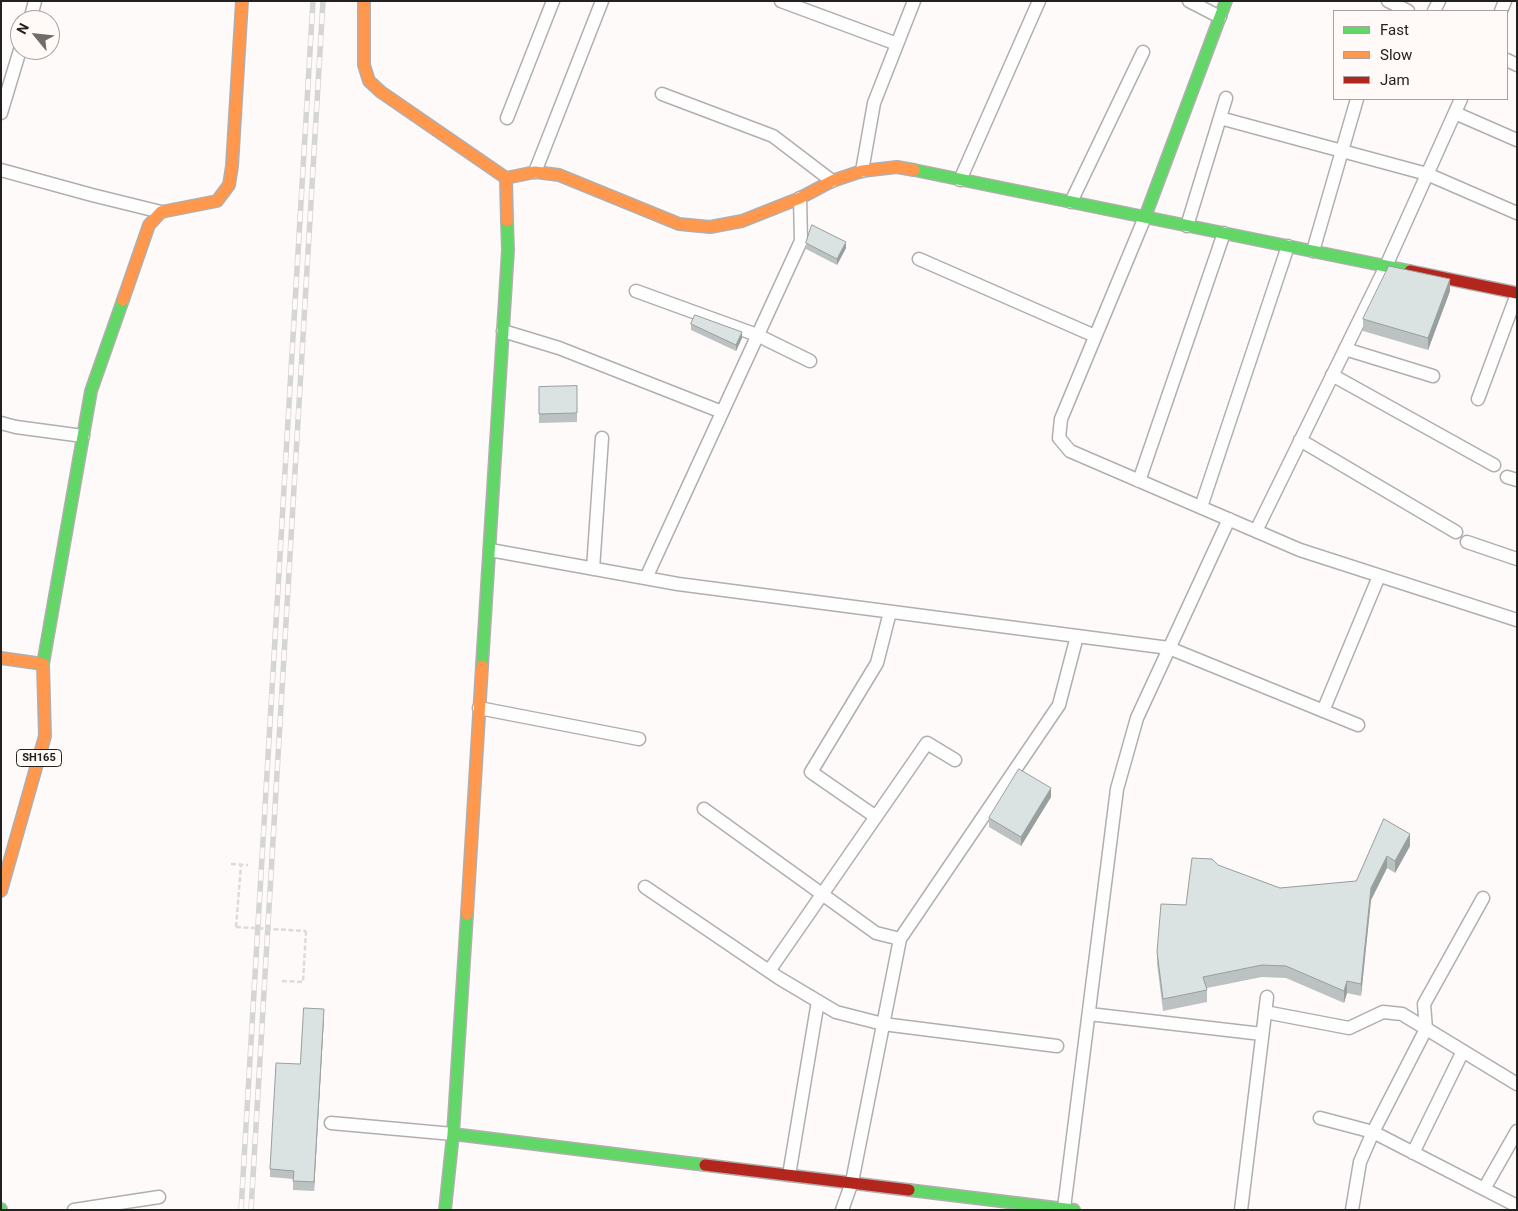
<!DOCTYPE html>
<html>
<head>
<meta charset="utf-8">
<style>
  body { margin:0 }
  #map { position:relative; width:1518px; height:1211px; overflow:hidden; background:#fefaf9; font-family:Roboto,sans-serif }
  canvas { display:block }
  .frame { position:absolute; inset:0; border:2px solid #232020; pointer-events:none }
  .legend { position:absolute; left:1333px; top:10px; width:175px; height:90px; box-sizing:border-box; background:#fff9f8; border:1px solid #a7a2a2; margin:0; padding:6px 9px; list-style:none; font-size:15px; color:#232020 }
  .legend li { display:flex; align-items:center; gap:10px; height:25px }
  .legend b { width:25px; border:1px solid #a7a2a2 }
  .north { position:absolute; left:10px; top:10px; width:50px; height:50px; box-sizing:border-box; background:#fff9f8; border:1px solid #a7a2a2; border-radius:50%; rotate:298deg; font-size:14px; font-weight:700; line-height:20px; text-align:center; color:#232020 }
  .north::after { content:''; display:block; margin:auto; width:18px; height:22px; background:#706c6c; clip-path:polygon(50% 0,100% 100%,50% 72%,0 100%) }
</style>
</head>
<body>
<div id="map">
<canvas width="1518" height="1211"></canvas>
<div class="frame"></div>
<ul class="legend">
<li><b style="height:6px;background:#63d668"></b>Fast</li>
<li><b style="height:6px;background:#ff974d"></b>Slow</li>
<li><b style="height:6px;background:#b3261e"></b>Jam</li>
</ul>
<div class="north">N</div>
</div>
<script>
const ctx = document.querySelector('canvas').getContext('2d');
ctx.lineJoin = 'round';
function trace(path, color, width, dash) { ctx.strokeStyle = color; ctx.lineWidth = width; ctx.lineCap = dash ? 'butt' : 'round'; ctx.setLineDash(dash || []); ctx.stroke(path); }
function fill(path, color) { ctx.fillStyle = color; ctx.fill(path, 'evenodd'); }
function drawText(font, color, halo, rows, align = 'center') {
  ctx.font = font + ' Roboto,sans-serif'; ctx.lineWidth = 4; ctx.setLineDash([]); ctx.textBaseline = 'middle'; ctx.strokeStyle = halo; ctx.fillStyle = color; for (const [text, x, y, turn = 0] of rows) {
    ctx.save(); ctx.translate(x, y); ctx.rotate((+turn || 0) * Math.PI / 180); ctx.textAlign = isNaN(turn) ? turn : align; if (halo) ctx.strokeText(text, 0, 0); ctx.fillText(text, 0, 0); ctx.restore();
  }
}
const path = new Path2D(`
  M231 864 248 865
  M236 927 241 865
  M282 981 303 982 306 931`);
const street = new Path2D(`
  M781 1 897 44
  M1189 1 1220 17
  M1388 1 1408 11
  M1434 11 1439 1
  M1501 11 1505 1
  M30 20 35 1
  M1507 60 1517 65
  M662 94 773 136 832 181
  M1 113 20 50
  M1455 113 1517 140
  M507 118 553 1
  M1220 118 1427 174 1517 213
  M1 170 92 195 161 212
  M862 171 874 103 914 1
  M535 172 602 1
  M960 180 1039 1
  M1071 202 1143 52
  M1145 217 1061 419 1059 438 1070 451 1300 550 1517 620
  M1187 226 1226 98
  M1313 251 1357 99
  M919 259 1095 336
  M636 291 757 335 810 361
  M503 331 559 348 722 412
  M1345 349 1433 376
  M1332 375 1494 465
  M1478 399 1517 294
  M1 423 16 427 83 436
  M1300 440 1456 532
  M1507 477 1517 480
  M1139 481 1224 233
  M1201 507 1288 246
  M1256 531 1386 266 1461 99
  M1467 542 1517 559
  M490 550 678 584 1169 648 1358 725
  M593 569 602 438
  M646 578 801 241 800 198
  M479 708 639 739
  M1323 711 1379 576
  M704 809 876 933 900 939
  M876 817 811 772 877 663 890 612
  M645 887 779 978 836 1012 883 1024 1057 1046
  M769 971 927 743 955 760
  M1265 1012 1349 1028 1383 1012 1402 1014 1517 1084
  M1089 1014 1262 1034
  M1320 1118 1373 1132 1517 1206
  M331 1123 453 1134
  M1413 1153 1463 1051
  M789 1175 818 1001
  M1484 1189 1517 1131
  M1064 1208 1117 789 1137 718 1229 519
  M74 1210 159 1197
  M842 1210 852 1182 900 939 1059 705 1077 636
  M1241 1210 1267 997
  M1352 1210 1360 1162 1373 1132 1426 1029 1424 1004 1483 898`);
const fast = new Path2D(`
  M914 170 1410 271
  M1145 217 1226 1
  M43 664 91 391 123 300
  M482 666 508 250 507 221
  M453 1134 705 1165
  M909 1190 1074 1210
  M1 1209V1210
  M445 1210 453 1134 467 914`);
const slow = new Path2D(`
  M364 1V65L369 81 381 92 506 178 507 221
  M506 178 535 172 559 175 679 224 710 227 742 221 800 198 832 181 862 171 897 167 914 170
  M123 300 149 225 161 212 217 201 229 185 232 166 242 1
  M1 658 43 664 45 736 1 891
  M467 914 482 666`);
const jam = new Path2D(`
  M1410 271 1517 293
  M705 1165 909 1190`);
const rail = new Path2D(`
  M241 1210 313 1
  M251 1210 323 1`);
const pathBridge = new Path2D(`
  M236 927 306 931`);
const wall = new Path2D(`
  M806 243 846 248 837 265 806 249Z
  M1450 291 1428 350 1363 331V319Z
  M691 324 742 338 736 351 691 330Z
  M577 386V422L539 423V387Z
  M1051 797 1021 846 989 827V818Z
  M1384 819 1410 846 1395 873 1387 868 1371 900 1361 996 1347 993 1344 1003 1286 978 1262 977 1207 988V1002L1163 1011 1157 964V952L1186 905 1218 865 1280 888 1356 881Z
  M324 1017 314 1191 293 1190V1179L270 1177V1169L300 1064Z`);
const shadedWall = new Path2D(`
  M846 242V248L837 265V259Z
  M1450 279V291L1428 350V338Z
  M742 332V338L736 351V345Z
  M1051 788V797L1021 846V837Z
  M1410 834V846L1395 873V861Z
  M1387 856V868L1371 900 1361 996V984L1371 888Z
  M1347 981V993L1344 1003V991Z
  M324 1009V1017L314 1191V1182Z`);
const building = new Path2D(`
  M812 225 846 242 837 259 806 243Z
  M1389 266 1450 279 1428 338 1363 319Z
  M695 315 742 332 736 345 691 324Z
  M577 386V413L539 414V387Z
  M1019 769 1051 788 1021 837 989 818Z
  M1384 819 1410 834 1395 861 1387 856 1371 888 1361 984 1347 981 1344 991 1286 966 1262 965 1203 977 1207 990 1163 999 1157 952 1161 904 1186 905 1192 858 1212 859 1218 865 1280 888 1356 881Z
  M304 1008 324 1009 314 1182 293 1181 294 1171 270 1169 276 1063 300 1064Z`);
const shields = [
  [39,758,45]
];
const shieldNames = [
  ["SH165",39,758]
];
trace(street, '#b1aeae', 15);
trace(fast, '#b1aeae', 14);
trace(slow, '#b1aeae', 14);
trace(jam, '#b1aeae', 14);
trace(path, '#dcdbdb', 2.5, [5, 2.5]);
trace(street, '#fffefe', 12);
trace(fast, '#63d668', 11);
trace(slow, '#ff974d', 11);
trace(jam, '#b3261e', 11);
trace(rail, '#d6d5d5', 5.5);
trace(rail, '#fff9f8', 4, [11]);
trace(pathBridge, '#dcdbdb', 2.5, [5, 2.5]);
fill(wall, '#bcc2c2');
fill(shadedWall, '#999e9e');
fill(building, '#dbe2e2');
trace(building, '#999e9e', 1);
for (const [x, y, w] of shields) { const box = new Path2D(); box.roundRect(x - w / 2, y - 8.5, w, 17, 4); ctx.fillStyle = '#fff9f8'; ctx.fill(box); trace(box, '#232020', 1); }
drawText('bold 11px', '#232020', null, shieldNames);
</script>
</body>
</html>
